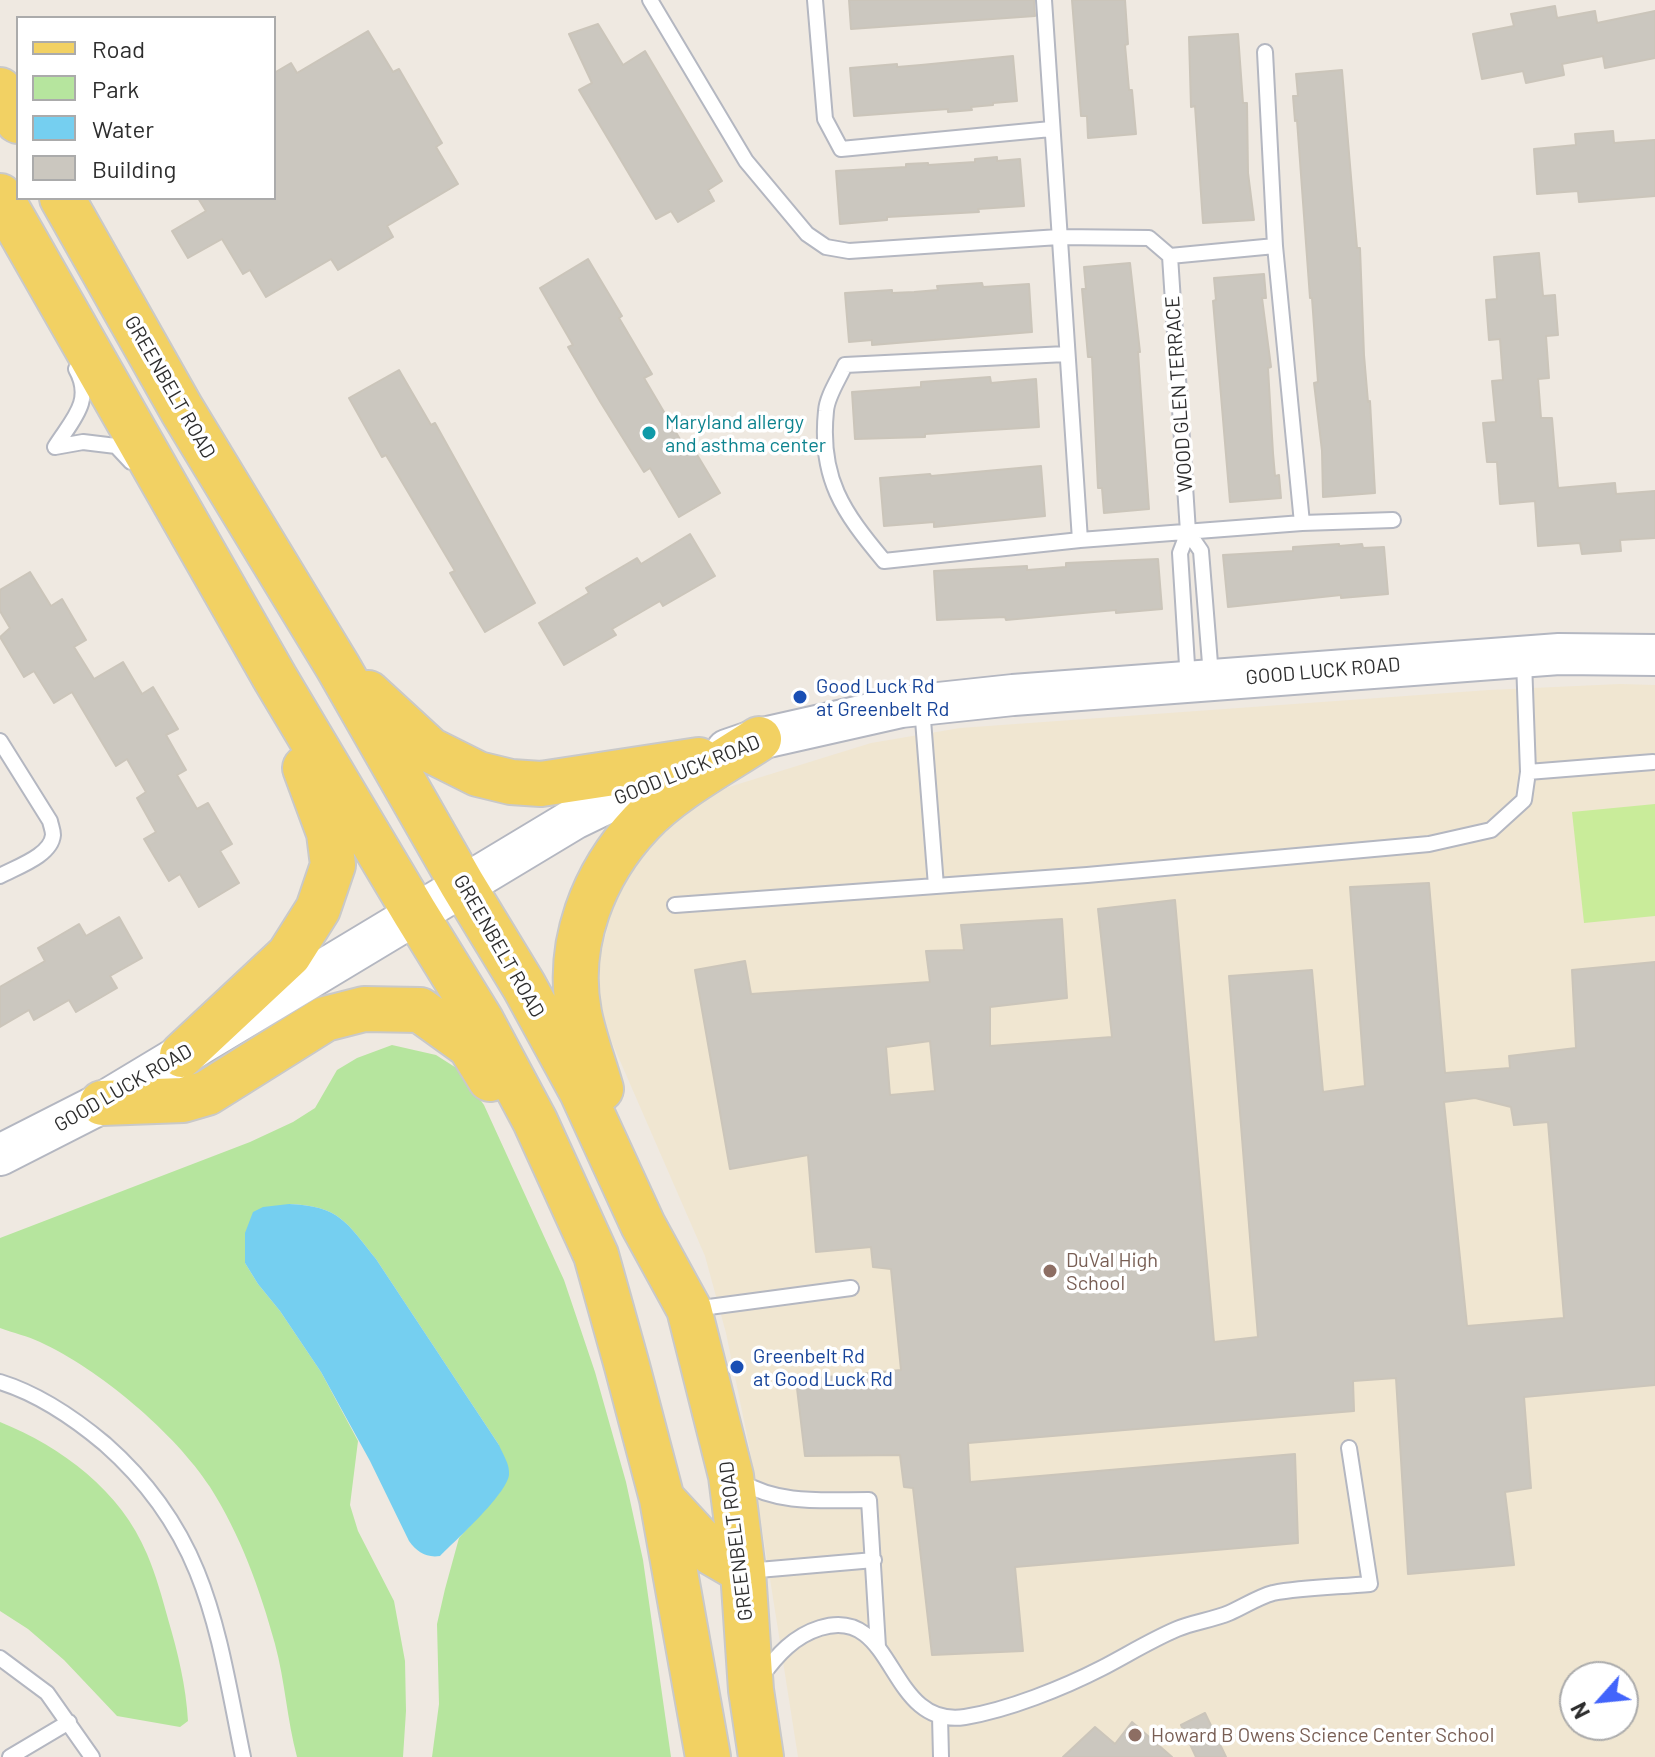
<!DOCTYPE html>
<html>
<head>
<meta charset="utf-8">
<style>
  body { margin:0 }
  #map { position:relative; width:1655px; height:1757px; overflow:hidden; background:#efe9e1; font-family:Barlow,sans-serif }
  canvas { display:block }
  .legend { position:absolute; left:16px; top:16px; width:260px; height:184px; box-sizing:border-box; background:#fff; border:2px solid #ababab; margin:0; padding:10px 14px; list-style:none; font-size:24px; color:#2e2e2e }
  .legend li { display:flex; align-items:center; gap:16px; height:40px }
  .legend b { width:40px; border:2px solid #ababab }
  .north { position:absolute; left:1559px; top:1661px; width:80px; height:80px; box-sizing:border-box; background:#fff; border:2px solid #ababab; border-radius:50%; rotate:243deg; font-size:22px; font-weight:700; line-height:32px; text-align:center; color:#2e2e2e }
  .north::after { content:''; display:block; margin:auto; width:28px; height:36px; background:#4264fb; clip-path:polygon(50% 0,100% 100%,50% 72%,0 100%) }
</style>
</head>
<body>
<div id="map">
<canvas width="1655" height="1757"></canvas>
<ul class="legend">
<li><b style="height:10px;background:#f2d163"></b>Road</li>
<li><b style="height:22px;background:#b6e59e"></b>Park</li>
<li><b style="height:22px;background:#75cff0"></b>Water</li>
<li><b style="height:22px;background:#cbc7bf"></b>Building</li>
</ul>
<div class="north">N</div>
</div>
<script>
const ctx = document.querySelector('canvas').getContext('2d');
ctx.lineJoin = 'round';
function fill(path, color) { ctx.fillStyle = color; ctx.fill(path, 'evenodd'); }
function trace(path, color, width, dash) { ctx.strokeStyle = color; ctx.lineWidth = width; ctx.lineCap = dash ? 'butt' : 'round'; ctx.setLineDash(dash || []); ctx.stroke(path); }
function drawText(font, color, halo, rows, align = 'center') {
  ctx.font = font + ' Barlow,sans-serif'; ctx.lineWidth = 7; ctx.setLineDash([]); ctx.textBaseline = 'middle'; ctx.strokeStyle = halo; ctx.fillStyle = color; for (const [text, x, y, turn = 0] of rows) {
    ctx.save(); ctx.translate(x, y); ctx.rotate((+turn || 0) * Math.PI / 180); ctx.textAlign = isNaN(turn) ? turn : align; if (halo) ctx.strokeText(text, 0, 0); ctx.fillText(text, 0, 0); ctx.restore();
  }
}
const education = new Path2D(`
  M1620 684 1655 685V1757H798L749 1445 726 1333 705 1256 597 1008 596 973 617 890 669 823 716 791 871 743 960 728 1489 690ZM1575 1677H1623V1725H1575Z`);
const green = new Path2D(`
  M392 1045 436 1055 458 1069 484 1105 564 1280 595 1372 626 1482 643 1560 671 1757H432L439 1704 437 1624 445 1589 459 1538 500 1492 499 1445 376 1259C346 1222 340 1206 289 1204L245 1263 258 1284 280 1311 321 1372 358 1441 350 1505 358 1531 394 1601 405 1661 406 1711 403 1757H297C287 1720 285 1681 275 1644 260 1589 240 1534 210 1487 175 1433 99 1369 40 1342 28 1336 13 1333 0 1328V1238L250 1142 293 1122 315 1108 337 1070 357 1058Z
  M0 1422C62 1447 121 1491 147 1554 156 1575 162 1597 168 1619 178 1653 186 1686 188 1721L180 1727 117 1716 64 1660 28 1629 0 1611Z`);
const pitch = new Path2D(`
  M1655 804V916L1584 923 1572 812Z`);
const water = new Path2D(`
  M289 1204C340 1206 346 1222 376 1259L499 1445C503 1455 510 1464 509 1475 506 1495 456 1540 440 1556 426 1558 417 1552 409 1541L370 1461 321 1372 280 1311 258 1284 245 1263V1233L253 1212 263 1207Z`);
const building = new Path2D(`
  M849 0H1034L1035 16 851 29Z
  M1072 0H1125L1128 44 1125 45 1127 67 1129 90H1132L1136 134 1088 138 1087 116H1081Z
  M1555 6 1557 18 1595 11 1597 23 1655 11V58L1605 68 1603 56 1562 64 1564 75 1526 83 1523 71 1482 79 1473 34 1514 26 1511 14Z
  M598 24 623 65 645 51 722 181 708 190 714 201 678 222 671 211 656 219 579 90 592 83 569 34Z
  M368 31 393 72 399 69 442 143 436 147 458 184 387 226 393 237 338 270 331 259 266 297 250 270 243 274 222 239 188 258 172 231 206 211 198 198H274V73L291 63 297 73Z
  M1238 34 1243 103H1247L1248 173 1254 220 1203 223 1195 106 1191 107 1189 37Z
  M1013 56 1017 101 993 103V105L971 107 972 110 948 112V109L854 116 850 68 897 64V67L921 65Z
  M1342 70 1357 248H1360L1364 355 1368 402 1370 401 1375 493 1323 497 1322 451 1314 383 1318 382 1312 298H1310L1297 120 1295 121 1293 96H1298L1296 74Z
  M1613 131 1614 143 1655 140V196L1579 202 1578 191 1537 194 1534 149 1576 145 1575 134Z
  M997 157V161L1020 159 1024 206 978 209 979 212 887 217V220L840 224 836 171 906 167V164L928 163V165L975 162V159Z
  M1539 253 1543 296 1555 295 1556 310 1558 335 1546 336 1549 378 1538 379 1541 418H1552L1558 488 1615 483 1616 494 1655 491V538L1620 540 1621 551 1582 554 1580 543 1538 546 1535 501 1500 504 1497 462H1487L1483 423 1496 422 1492 381 1503 380 1500 339 1489 340 1486 300 1497 299 1494 257Z
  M588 259 622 316 619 318 652 374 644 378 684 446 690 443 720 493 679 517 650 468 644 472 601 403 568 347 573 345 540 288Z
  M1130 263 1140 352H1138L1149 509 1104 513 1102 488H1098L1092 357H1088L1082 289H1086L1084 267Z
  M1264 274 1266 298H1262L1271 367 1268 368 1273 453 1275 476 1279 475 1281 498 1230 502 1213 301 1216 300 1214 278Z
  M982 283 983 287 1029 284 1032 332 872 345V340L849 342 845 293 892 290V293L914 292 938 290 937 286Z
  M399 370 431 425 435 423 535 603 485 632 450 573 455 571 386 455 382 457 349 398Z
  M990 377 991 383 1036 379 1039 427 925 434V437L855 439 852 392 921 387V382Z
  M1041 466 1045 516 934 527V522L884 526 880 478 930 474 931 476Z
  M690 534 715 576 663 606 660 601 612 629 616 635 564 665 539 623 589 593 586 588 637 558 641 564Z
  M1339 544V546L1362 544 1363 548 1384 547 1388 594 1341 598V595L1228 607 1223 555 1293 551V547Z
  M1158 559 1162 609 1116 613V610L1006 620 1005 617 937 620 934 571 1027 566V570L1066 567V563Z
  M30 572 51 606 62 599 86 640 74 647 94 679 123 662 142 694 153 687 178 729 166 735 186 770 177 775 197 809 208 803 232 844 220 851 239 883 199 907 180 874 169 881 144 839 156 832 137 798 146 792 127 759 116 766 72 692 54 703 34 671 24 677 0 637 10 628 0 611V590Z
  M1429 883 1445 1073 1510 1068 1509 1056 1576 1048 1572 970 1655 962V1385L1524 1397 1531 1488 1505 1492 1514 1565 1408 1574 1396 1378 1353 1381 1354 1411 968 1443 970 1482 1295 1454 1298 1543 1015 1567 1023 1651 932 1655 913 1488 904 1487 900 1455 805 1456 796 1380 901 1370 891 1269 873 1267 871 1247 816 1252 808 1155 730 1169 695 970 745 961 751 994 930 982 926 951 964 950 961 925 1062 919 1067 998 990 1007V1046L1112 1037 1098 909 1175 900 1214 1342 1258 1337 1229 976 1312 970 1323 1092 1365 1086 1350 887ZM930 1041 935 1091 890 1095 886 1047ZM1475 1098 1511 1107 1514 1125 1548 1122 1564 1318 1467 1326 1444 1102Z
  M119 917 142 958 110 976 117 988 76 1012 69 1000 34 1020 29 1010 0 1027V987L45 961 38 948 79 924 86 936Z
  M1205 1713 1226 1757H1196L1181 1725Z
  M1132 1722 1172 1757H1063L1095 1727 1115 1744Z`);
const service = new Path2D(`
  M650 0 746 161 807 234 826 247 849 251 1059 237 1149 238 1170 256 1275 246 1265 52
  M815 0 825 119 841 149 1051 129
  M1044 0 1080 540
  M1170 256 1188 532
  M1066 354 845 365C839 379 827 396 826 411 819 478 843 512 884 561L1080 540 1302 523 1275 246
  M55 447C72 420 94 401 76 369
  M55 447 83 442 116 446 131 462
  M1302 523 1393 520
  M1188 681 1180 553 1188 532 1201 551 1211 676
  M922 707 936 886
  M0 741 50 821C51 826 53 830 53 835 51 856 16 867 0 876
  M1528 772 1653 762
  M675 905 1087 875 1429 844 1491 830 1524 800 1528 772 1524 661
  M694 1309 851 1288
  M0 1382C39 1394 74 1418 105 1444 208 1535 217 1630 243 1757
  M740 1481C779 1505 823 1500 869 1500L878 1647
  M747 1571 874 1560
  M0 1658 47 1693 92 1757
  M761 1677C777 1655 794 1636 820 1628 897 1604 886 1729 965 1717 1008 1710 1063 1688 1102 1668 1127 1655 1151 1640 1177 1629 1194 1622 1212 1620 1229 1613 1243 1607 1258 1597 1273 1593 1304 1587 1338 1587 1370 1584L1349 1448
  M940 1716 941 1757
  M10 1757 69 1722`);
const secondary = new Path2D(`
  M727 750 759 739 901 707 1013 695 1559 654 1655 655
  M0 1155 102 1103 574 819 671 772`);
const primary = new Path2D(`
  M0 90 18 121
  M0 196 275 678 415 913 481 1020 535 1121 596 1255 627 1366 662 1499 708 1757
  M62 198 182 410 338 667 462 884 524 986 582 1092 643 1225 689 1309 731 1476 743 1571 751 1690 761 1757
  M368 693 430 750 478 774 511 782 541 784 699 760
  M182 1055 289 955 318 909 333 865 329 833 305 768
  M601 1089C594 1064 584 1039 579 1013 566 944 593 874 641 823 672 790 721 764 759 739
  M102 1103 183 1100 207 1093 325 1019 364 1009 420 1010 470 1046 490 1079
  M662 1499 712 1553 743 1571`);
const markers = [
  [649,433,8,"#0f9aa8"],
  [800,697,8,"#1a4fb4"],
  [1050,1271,8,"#8d6e63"],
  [737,1367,8,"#1a4fb4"],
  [1135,1735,8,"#8d6e63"]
];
const streetNames = [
  ["GREENBELT ROAD",170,387,60],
  ["WOOD GLEN TERRACE",1179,394,-94],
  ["GOOD LUCK ROAD",1323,671,-5],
  ["GOOD LUCK ROAD",687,770,-22],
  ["GREENBELT ROAD",499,946,60],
  ["GOOD LUCK ROAD",123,1088,-30],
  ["GREENBELT ROAD",736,1541,-97]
];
const cultureNames = [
  ["Maryland allergy",665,422],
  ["and asthma center",665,445]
];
const transitNames = [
  ["Good Luck Rd",816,686],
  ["at Greenbelt Rd",816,709],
  ["Greenbelt Rd",753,1356],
  ["at Good Luck Rd",753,1379]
];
const educationNames = [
  ["DuVal High",1066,1260],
  ["School",1066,1283],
  ["Howard B Owens Science Center School",1151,1735]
];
fill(education, '#f0e6d1');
fill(green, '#b6e59e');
fill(pitch, '#c9ec9a');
fill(water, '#75cff0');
fill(building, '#cbc7bf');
trace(building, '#cbc5ba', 2);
trace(service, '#b4b7c1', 18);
trace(secondary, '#b4b7c1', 44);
trace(primary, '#c9c9c9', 48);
trace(service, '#fff', 14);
trace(secondary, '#fff', 40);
trace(primary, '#f2d163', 44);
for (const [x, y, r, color] of markers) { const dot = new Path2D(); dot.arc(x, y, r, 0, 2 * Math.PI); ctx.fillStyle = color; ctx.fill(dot); trace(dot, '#fff', 3); }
drawText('20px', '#2e2e2e', '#fff', streetNames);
drawText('20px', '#0d838f', '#fff', cultureNames, 'left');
drawText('20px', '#164399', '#fff', transitNames, 'left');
drawText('20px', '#785e54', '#fff', educationNames, 'left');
</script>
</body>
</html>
